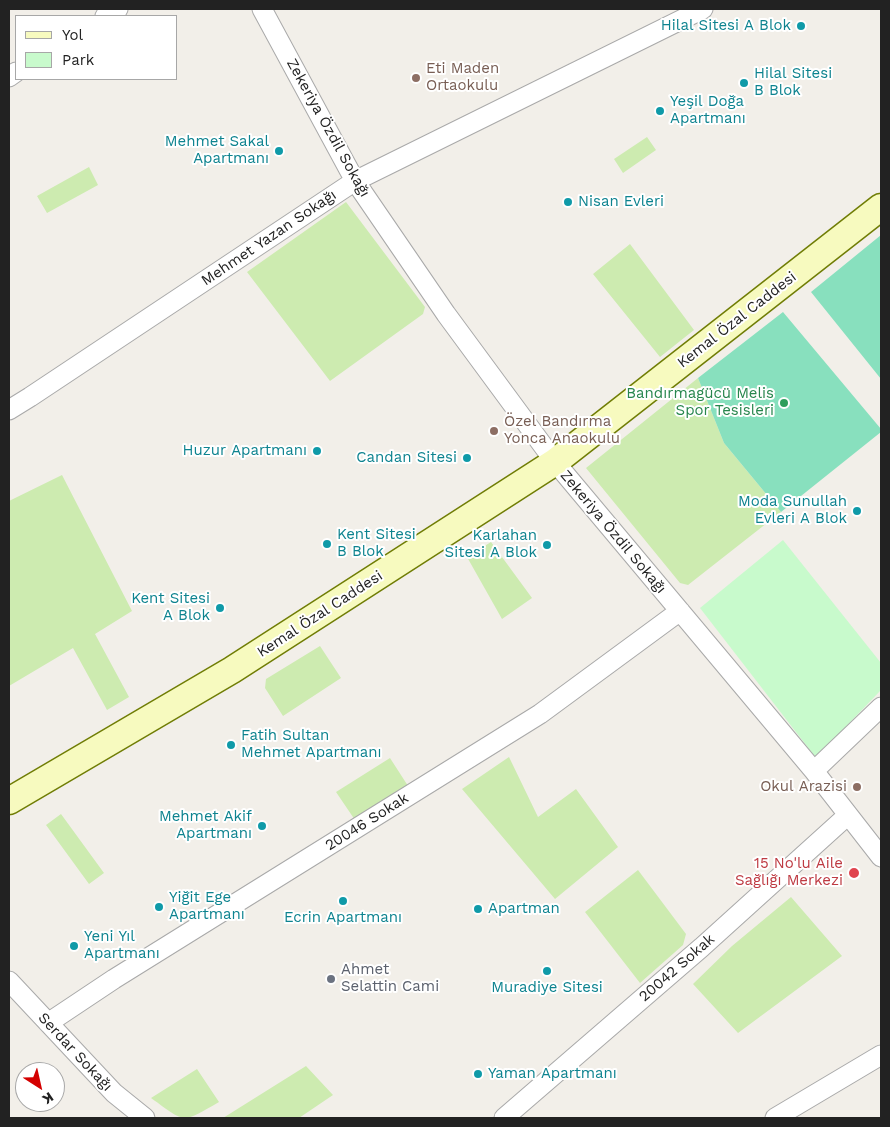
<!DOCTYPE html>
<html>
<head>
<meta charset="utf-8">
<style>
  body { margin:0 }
  #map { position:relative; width:890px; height:1127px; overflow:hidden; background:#f2efe9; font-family:"Work Sans",sans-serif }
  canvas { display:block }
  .frame { position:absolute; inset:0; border:10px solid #222; pointer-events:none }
  .legend { position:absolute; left:15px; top:15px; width:162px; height:65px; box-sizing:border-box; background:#fff; border:1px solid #a7a7a7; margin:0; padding:6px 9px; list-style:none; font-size:15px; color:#222 }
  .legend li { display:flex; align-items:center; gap:10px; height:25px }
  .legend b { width:25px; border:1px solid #a7a7a7 }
  .north { position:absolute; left:15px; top:1062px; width:50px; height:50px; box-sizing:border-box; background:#fff; border:1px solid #a7a7a7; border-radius:50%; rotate:145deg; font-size:14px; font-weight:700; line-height:20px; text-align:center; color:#222 }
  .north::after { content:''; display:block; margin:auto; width:18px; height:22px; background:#d40000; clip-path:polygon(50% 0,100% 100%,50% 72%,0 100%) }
</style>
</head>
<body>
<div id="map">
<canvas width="890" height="1127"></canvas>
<div class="frame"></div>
<ul class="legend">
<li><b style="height:6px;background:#f7fabf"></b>Yol</li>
<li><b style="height:14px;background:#c8facc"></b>Park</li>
</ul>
<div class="north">K</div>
</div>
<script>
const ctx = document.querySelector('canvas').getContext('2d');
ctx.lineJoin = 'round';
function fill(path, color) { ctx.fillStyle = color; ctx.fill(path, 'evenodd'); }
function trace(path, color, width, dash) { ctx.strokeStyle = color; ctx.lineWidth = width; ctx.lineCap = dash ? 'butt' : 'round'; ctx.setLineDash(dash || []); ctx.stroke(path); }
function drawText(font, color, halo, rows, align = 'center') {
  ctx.font = font + ' "Work Sans",sans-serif'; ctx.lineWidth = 4; ctx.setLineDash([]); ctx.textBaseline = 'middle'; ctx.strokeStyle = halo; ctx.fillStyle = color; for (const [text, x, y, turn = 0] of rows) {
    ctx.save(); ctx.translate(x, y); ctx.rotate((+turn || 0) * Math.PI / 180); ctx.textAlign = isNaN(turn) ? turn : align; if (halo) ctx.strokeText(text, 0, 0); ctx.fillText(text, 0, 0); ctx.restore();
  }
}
const grass = new Path2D(`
  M647 137 656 150 623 173 614 159Z
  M89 167 98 185 47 213 37 196Z
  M346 202 425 307 423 314 330 381 247 272Z
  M630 244 694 330 660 357 593 274Z
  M698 378 724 443 781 512 688 585 680 583 586 468Z
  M62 475 132 611 95 634 129 697 107 710 73 648 9 686V501Z
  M491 542 532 598 502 619 467 557Z
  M320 646 341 678 283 716 265 688 266 679Z
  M509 757 538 817 576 789 618 847 555 899 462 789Z
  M390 758 410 789 357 823 336 792Z
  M61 814 104 873 89 884 46 825Z
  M638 870 686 934 683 945 640 983 585 912Z
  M791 897 842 956 738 1033 693 984 732 946Z
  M306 1066 333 1095 299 1118H223Z
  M197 1069 219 1102C181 1124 186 1123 151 1098Z`);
const park = new Path2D(`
  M783 540 881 663V690L816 758 700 608Z`);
const pitch = new Path2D(`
  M881 235V379L811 292Z
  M783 312 881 429V432L781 512 724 443 698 378Z`);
const street = new Path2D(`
  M262 9 355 181 446 314 555 462 814 771 881 857
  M105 16 118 9
  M9 77 16 72
  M9 410 30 397 355 181 703 9
  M814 771 881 707
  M9 981 114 1093 145 1118
  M48 1023 114 979 540 714 680 611
  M504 1118 702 947 848 815
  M775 1118 881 1055`);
const secondary = new Path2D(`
  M9 801 232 670 555 462 881 207`);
const markers = [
  [801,26,5,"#0f9aa8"],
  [416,78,5,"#8d6e63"],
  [744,83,5,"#0f9aa8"],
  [660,111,5,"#0f9aa8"],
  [279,151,5,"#0f9aa8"],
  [568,202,5,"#0f9aa8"],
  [784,403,5,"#2e9e5b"],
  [494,431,5,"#8d6e63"],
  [317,451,5,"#0f9aa8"],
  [467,458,5,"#0f9aa8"],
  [857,511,5,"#0f9aa8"],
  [327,544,5,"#0f9aa8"],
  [547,545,5,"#0f9aa8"],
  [220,608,5,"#0f9aa8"],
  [231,745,5,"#0f9aa8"],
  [857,787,5,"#8d6e63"],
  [262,826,5,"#0f9aa8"],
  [854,873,6,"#e0444e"],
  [343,901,5,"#0f9aa8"],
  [159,907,5,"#0f9aa8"],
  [478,909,5,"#0f9aa8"],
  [74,946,5,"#0f9aa8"],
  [547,971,5,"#0f9aa8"],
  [331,979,5,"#6b7280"],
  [478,1074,5,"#0f9aa8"]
];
const cultureNames = [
  ["Hilal Sitesi A Blok",791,26,"right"],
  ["Hilal Sitesi",754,74],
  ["B Blok",754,91],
  ["Yeşil Doğa",670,102],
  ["Apartmanı",670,119],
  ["Mehmet Sakal",269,142,"right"],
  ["Apartmanı",269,159,"right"],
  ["Nisan Evleri",578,202],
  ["Huzur Apartmanı",307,451,"right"],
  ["Candan Sitesi",457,458,"right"],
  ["Moda Sunullah",847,502,"right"],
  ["Evleri A Blok",847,519,"right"],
  ["Kent Sitesi",337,535],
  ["B Blok",337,552],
  ["Karlahan",537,536,"right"],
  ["Sitesi A Blok",537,553,"right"],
  ["Kent Sitesi",210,599,"right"],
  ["A Blok",210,616,"right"],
  ["Fatih Sultan",241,736],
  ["Mehmet Apartmanı",241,753],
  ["Mehmet Akif",252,817,"right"],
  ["Apartmanı",252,834,"right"],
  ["Yiğit Ege",169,898],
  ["Apartmanı",169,915],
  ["Apartman",488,909],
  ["Ecrin Apartmanı",343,918,"center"],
  ["Yeni Yıl",84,937],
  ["Apartmanı",84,954],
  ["Muradiye Sitesi",547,988,"center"],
  ["Yaman Apartmanı",488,1074]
];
const educationNames = [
  ["Eti Maden",426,69],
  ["Ortaokulu",426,86],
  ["Özel Bandırma",504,422],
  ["Yonca Anaokulu",504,439],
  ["Okul Arazisi",847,787,"right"]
];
const streetNames = [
  ["Zekeriya Özdil Sokağı",328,128,61],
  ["Mehmet Yazan Sokağı",269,238,-34],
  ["Kemal Özal Caddesi",737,320,-38],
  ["Zekeriya Özdil Sokağı",613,532,50],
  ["Kemal Özal Caddesi",320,614,-33],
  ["20046 Sokak",367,822,-32],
  ["20042 Sokak",677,968,-41],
  ["Serdar Sokağı",75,1052,47]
];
const leisureNames = [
  ["Bandırmagücü Melis",774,394],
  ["Spor Tesisleri",774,411]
];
const healthNames = [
  ["15 No'lu Aile",843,864],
  ["Sağlığı Merkezi",843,881]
];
const worshipNames = [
  ["Ahmet",341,970],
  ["Selattin Cami",341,987]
];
fill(grass, '#cdebb0');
fill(park, '#c8facc');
fill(pitch, '#88e0be');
trace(street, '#a9a9a9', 21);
trace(secondary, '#707d05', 29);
trace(street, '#fff', 19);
trace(secondary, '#f7fabf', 26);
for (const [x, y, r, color] of markers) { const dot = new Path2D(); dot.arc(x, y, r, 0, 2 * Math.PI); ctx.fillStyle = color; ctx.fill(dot); trace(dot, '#fff', 2); }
drawText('15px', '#0d838f', '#fff', cultureNames, 'left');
drawText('15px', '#785e54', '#fff', educationNames, 'left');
drawText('15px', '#222', '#fff', streetNames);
drawText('15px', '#27864d', '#fff', leisureNames, 'right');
drawText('15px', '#be3a42', '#fff', healthNames, 'right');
drawText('15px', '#5b616d', '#fff', worshipNames, 'left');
</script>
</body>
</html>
